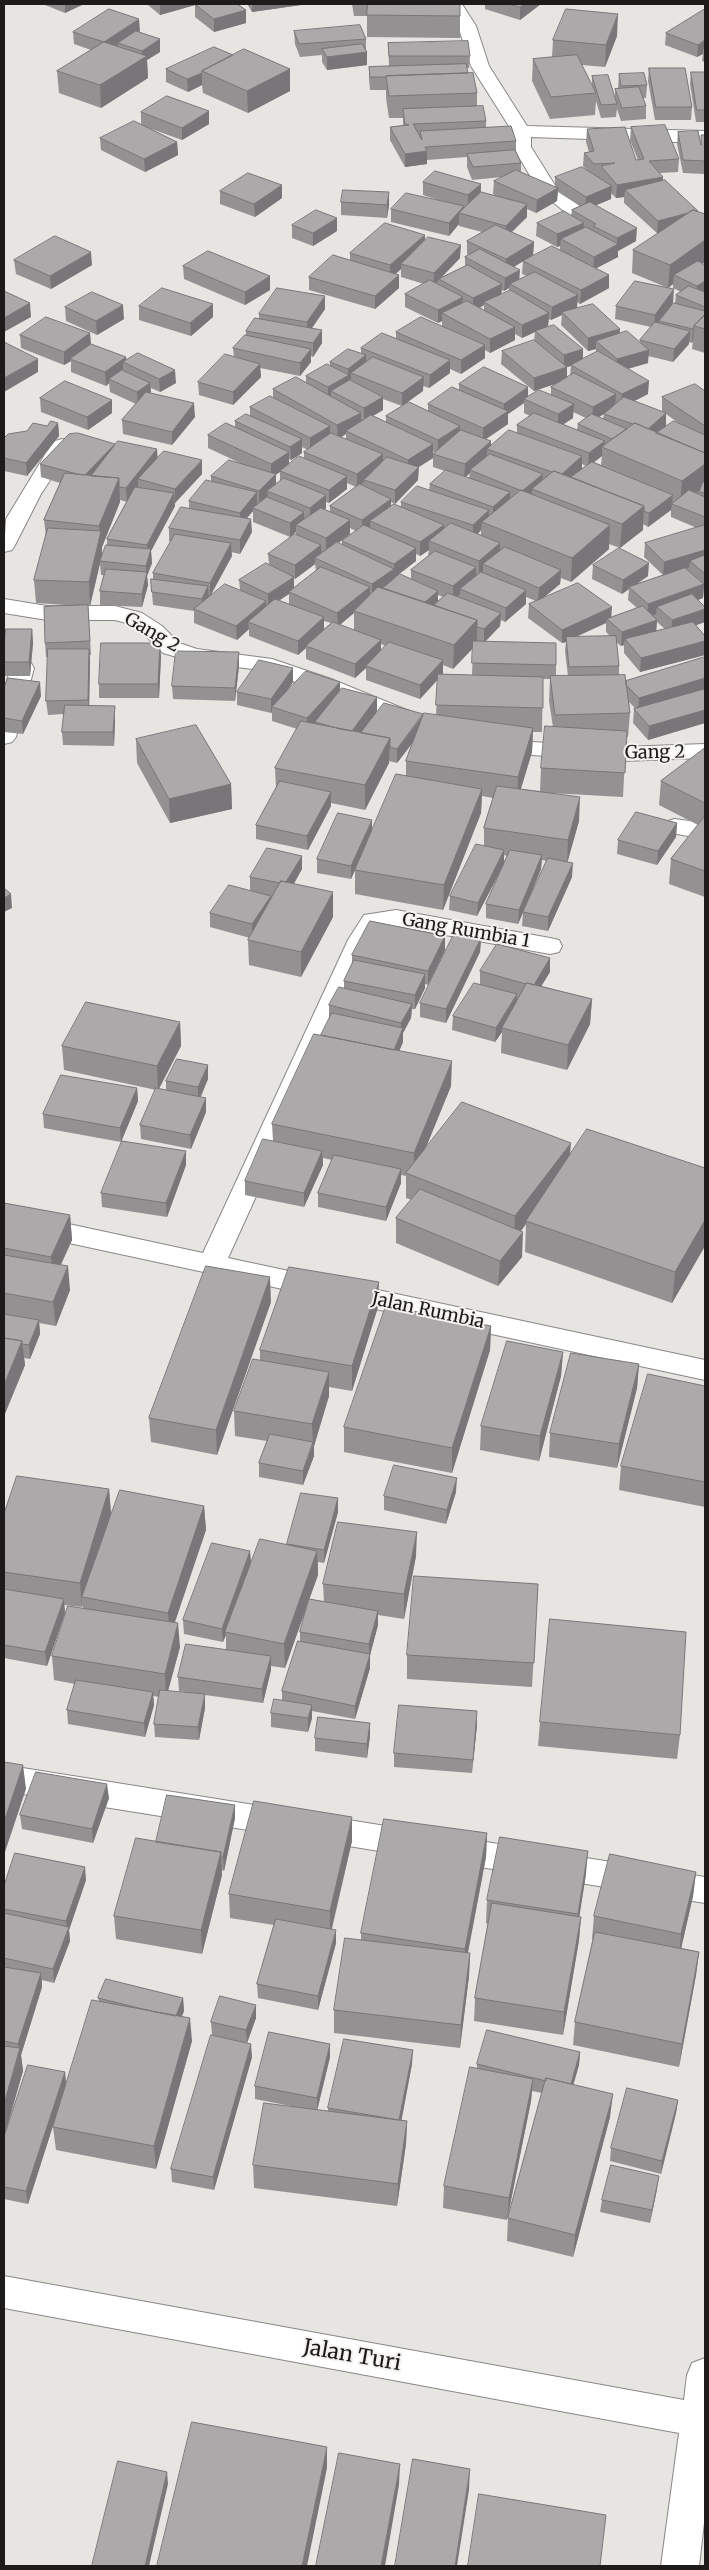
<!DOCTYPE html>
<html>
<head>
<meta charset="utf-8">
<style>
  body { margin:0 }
  #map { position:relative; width:709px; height:2570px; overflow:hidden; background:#e6e5e2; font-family:Merriweather,serif }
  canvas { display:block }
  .frame { position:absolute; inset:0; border:5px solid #1c1b1a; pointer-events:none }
</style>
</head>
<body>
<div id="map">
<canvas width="709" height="2570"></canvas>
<div class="frame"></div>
</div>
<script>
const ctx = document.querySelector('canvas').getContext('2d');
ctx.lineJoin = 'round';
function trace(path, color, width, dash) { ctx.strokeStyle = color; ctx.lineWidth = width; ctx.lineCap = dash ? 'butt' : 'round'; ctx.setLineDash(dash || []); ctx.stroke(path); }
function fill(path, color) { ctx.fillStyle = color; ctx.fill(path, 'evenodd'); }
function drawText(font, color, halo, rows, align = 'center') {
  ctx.font = font + ' Merriweather,serif'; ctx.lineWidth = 4; ctx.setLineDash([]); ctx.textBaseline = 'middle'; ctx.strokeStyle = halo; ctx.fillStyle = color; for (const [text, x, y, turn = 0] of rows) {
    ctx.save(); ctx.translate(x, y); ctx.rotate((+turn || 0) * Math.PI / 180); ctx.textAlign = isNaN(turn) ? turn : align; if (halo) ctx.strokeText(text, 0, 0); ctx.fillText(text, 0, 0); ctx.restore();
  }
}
const minor = new Path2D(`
  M444 4H462L476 26 489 66 527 126 705 131V143L531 137V147L556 187 587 212 584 216H570L539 191 513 147 512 131 471 66 458 26Z
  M62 439 69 441 73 445 41 494 15 545 12 550 4 552 6 519 46 453 55 441Z
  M4 599 47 606H115L142 613 162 626 179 643 197 649 272 659 331 679 424 717 428 722 424 727 416 729 408 727 315 689 261 670 194 662 163 653 146 636 126 623 115 620H47L4 613Z
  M23 661 31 663 34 668 16 737 12 742 4 744C2 719 0 685 15 663Z
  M495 740 622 747 705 744V758L622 761 487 752 483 747 487 742Z
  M674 819 705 823V839L666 832 662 827 666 822Z
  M396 910 550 938 559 940 562 946 559 952 550 954 396 926 381 928 372 941 228 1258 705 1360V1380L4 1229V1210L203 1253 348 940 364 915Z
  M4 1765 705 1877V1903L4 1791Z
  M4 2276 684 2400 687 2375 692 2363 705 2358V2514L699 2566H661L679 2433 4 2308Z`);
const wall = new Path2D(`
  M45 4H84L65 13 45 5Z
  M148 4H237L246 10V23L214 32 195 17V5L160 15 148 5Z
  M247 4H308L252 12Z
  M352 4H460V38L367 37V16H354Z
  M485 4H541L520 20 485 9Z
  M705 9V62L702 61 703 54 697 57 665 45 666 33Z
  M140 31 139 32 160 52 147 60 148 78 101 108 59 93 57 71 91 50 74 44 73 32Z
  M294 31 366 39V50L367 52V65L327 70 322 62V55L300 57 295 44Z
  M617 36 605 67 582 65 592 85V76L615 96V89H618L619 74 647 85 646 98H643L646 106V119L621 121 617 109 616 117 601 118 596 101 595 115 550 119 532 81 533 59 552 57 553 40Z
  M388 43 470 56 469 68H467L468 73 477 93V107L486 121V128L516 141V151L521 163V172L555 187V177L588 171 583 166 584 153 589 152 586 142 587 129 636 160H638L630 140 631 127 679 159 678 172 660 173 663 181 698 212 705 214V262L702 264 705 265V353L692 349 693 341 692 343 689 342V344L673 362 648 356V363L628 369 648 394 634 401 664 412 662 411V397L705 391V589L704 588 703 598 698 600 705 607V622L696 625 705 636V655L640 672 624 653V645L621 646 616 642 619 666V675L626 681 705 657V723L648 740 633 723 634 709H636L629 702 630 713 628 737H626L623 797 549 793 579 821 567 862 572 877 548 931 522 926 523 913 518 924 486 918V904L502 867 477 916 449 910 450 896 484 845V828L493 798 482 796 481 813 443 910 355 894V870L351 879 317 873V859L372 831 406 776V761L413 742 397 763 389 761V763L365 810 331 803V806L308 850 256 839V825L276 788 275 768 297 729 272 721V712L271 713 237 705V692L293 682 285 694 340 690 377 697V711L361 733 423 714 436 715 438 679 420 699 366 680V668L355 678 306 659V648L298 655 249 636V629L237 640 194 623V611L153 605 151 579H153V573L171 542 169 541V528L189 508V501L211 481V476L240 463 208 448V435L235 427V421L250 416V407L273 397V389L306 383V376L330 366V362L361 354V348L396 339V332L442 326V321L438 323 405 307V294L424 284 401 277V269L396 274 399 275V288L375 309 309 290V277L350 260V253L425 235V240L460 258 441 278 465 266V257L469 255 467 254V241L482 232 459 226V224L449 236 391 222V209L444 202 423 195V182L481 184V192L497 196 493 194 494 181 502 177 472 180 467 167V157L427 160V164L405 167 390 140V127L403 125V118H389L386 98V90H370L369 79V67L389 66ZM558 192 580 206 572 210 571 216 537 223 536 236 557 247 560 246V250L528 258 533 255 534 242 512 232 527 217V209L536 213 557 201ZM611 193 616 198 624 197V203L658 234 633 250 632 273 668 288 673 284V288L681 292 676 295 675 303 664 314 673 303 616 306 615 319 651 327 640 340V342L620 334 575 309 577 308V302L580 304 609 288V275L596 268 618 257V251L636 241 596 205 611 199ZM523 261 522 274 527 276 519 280 513 267ZM509 288V291L501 295 502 290 504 291ZM484 305V310L480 308ZM562 315 561 325 588 351 596 349V353L583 359V349L542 329 548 326 549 319 551 320ZM535 332 534 341 502 351 501 364 534 391 557 383 551 387V395L528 397V387L459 384V390L428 404V411L402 406 423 391V386L429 388 450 373V369L461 374 485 358V350L490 353 515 340V334L522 338ZM571 366 570 376 567 378V367ZM383 399 402 406 386 416V422L373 416 383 410ZM524 403V413L530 416 517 425V433L491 446 486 439 508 424V414ZM573 412 586 418 578 424 577 430 563 424 573 418ZM604 414 603 419 599 417ZM666 414 680 424 666 427ZM346 434V439L341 437ZM302 447 308 450 304 452V459L289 464V459L291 460 302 453ZM433 451 435 452 433 454V467L445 471 430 484 429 490 401 502V506H391V502L395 504 418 480V467L433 458ZM602 456 601 465 594 462ZM582 464 586 466 582 469ZM280 472V482L276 485V474ZM470 473 469 478 466 477ZM347 483 356 487 330 506V512L325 509 326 508V502L329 503 347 489ZM671 510V517L697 528 645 543 644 557 663 575 636 584 648 576 593 565 592 579 622 594 629 589 628 600 637 608 612 617 542 599 560 584 561 578 571 582 609 549V544L620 548 643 530V524L648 527ZM253 511V522L290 537 296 532V535L268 554 269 564 239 580 240 590 211 595 232 556 231 552 240 554 252 532 247 518ZM350 528 356 531 342 541V545L338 543 350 534ZM481 530V535L478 534ZM429 550 428 555H430L411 570V579L394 578 416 561V554L420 556ZM315 564 316 571 294 588V578L295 579ZM289 594V604L279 600ZM438 595 443 597 438 601ZM526 597 536 601 529 604 528 618 562 643 566 642 565 651 568 676H556V665L485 641 500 626 501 620 505 622 526 604ZM354 613V630L340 625ZM324 621 331 623 324 629ZM657 622 665 629 656 631ZM606 623V632L610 636 576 637ZM381 644 386 646 381 650ZM473 648 472 675 443 674V665L453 669ZM543 679H550L549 701 553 727 541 768 540 791 521 789 532 752 533 732H542ZM504 855 507 856 504 863ZM542 860 547 861 527 903 541 869Z
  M233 55 290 69V91L248 113 203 93 202 85 188 92 166 82V69Z
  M649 68 692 107 691 120H655L648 81Z
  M691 72H705V122H696L690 84Z
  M209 111V124L182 140 143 126 177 142 178 155 145 172 101 150 100 138 141 125V112Z
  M678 132 701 144 705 135V174L683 173 677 144Z
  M282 185V198L255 217 220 204V191Z
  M389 192V205L387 218 341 215V202Z
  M292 225 337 231 313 246 292 238Z
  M14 260 92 265 51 289 16 274Z
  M183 266 270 290 245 305 184 279Z
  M213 304V317L191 336 139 320V306Z
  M65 307 124 319 97 335 66 321Z
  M325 309 312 328 322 343 313 357 311 356V362L300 376 260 368 261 377 233 405 199 395 198 382 234 357 233 348 246 335V331L259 318V314Z
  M90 333 91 345 126 357V360L176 383 160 392 151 388V393L195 417 172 445 123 434 122 420 136 404 110 392 109 383 106 386 71 372V361L64 365 21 348 20 335Z
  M40 398 112 400V413L88 430 41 412Z
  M58 423 59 436 27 476 4 471V438L27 431 47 426Z
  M115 445 157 449V458L202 474 175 503V502V506L151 551 152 563 147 576 148 585 142 607 100 605V591L104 575H101L100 563 90 606H88L91 655H90L89 706 115 720 114 746 63 745 62 732 64 714 48 715 46 701 48 657H46L45 643 80 606 36 603 34 580 46 536 44 520 60 483 41 477 40 464ZM128 499 107 539V545L102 555V547L120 502V500L127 502Z
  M32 629 33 643 30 676H4V648Z
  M239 652V666L235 701 173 699 172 686Z
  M161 656 159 698H99V684Z
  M4 688 41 696 23 734 4 732Z
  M136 739 231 784 232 809 170 823 137 763Z
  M705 748V897L669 884 671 859 698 825 659 805 661 781Z
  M677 823 676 837 657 865 617 854 618 840Z
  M302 856V869L294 884 333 917 301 977 249 965 248 940 250 938 210 927V913L250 890V877Z
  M445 936V950L428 985 425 984V988L415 1009H412L411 1018 403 1033V1042L399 1051 451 1086 425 1149 570 1155 705 1168V1246L672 1303 525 1252 526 1224 521 1231 522 1257 498 1286 396 1243V1218L412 1200 406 1198V1176L401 1175V1183L386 1221 318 1207V1193L332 1160 323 1158V1165L304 1207 245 1195V1181L273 1141 272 1124 321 1036 329 1019V1005L344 988V981L352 964V955Z
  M481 938 480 952 446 1023 420 1017V1003Z
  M550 958V972L541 986 592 999 590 1024 567 1070 501 1053 502 1032 495 1042 452 1030 453 1016 480 984V971Z
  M180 1022 181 1046 159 1089 166 1090V1081L208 1065V1079L201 1097 206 1112 191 1149 141 1139 140 1125 156 1090 64 1070 62 1046Z
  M137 1088 138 1101 121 1142 44 1128 43 1114Z
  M186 1151V1165L167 1217 102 1207 101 1193Z
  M4 1203 70 1215 72 1240 61 1265 70 1290 56 1326 39 1323 40 1334 30 1359 24 1358 25 1365 4 1416Z
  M271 1302 217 1455 151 1442 149 1418Z
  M378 1307 352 1391 329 1387V1396L314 1446V1456L303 1485 259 1477V1463L267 1441 235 1436 234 1411 260 1360V1350Z
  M491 1326 490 1350 452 1473 344 1452V1427Z
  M563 1352 561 1376 539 1461 480 1450 481 1426Z
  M639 1364 637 1388 617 1468 549 1457 550 1433Z
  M705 1386V1507L619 1490 621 1466Z
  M109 1489 111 1514 105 1534 204 1506 206 1530 174 1622 180 1647 168 1691 200 1694 179 1691 178 1677 226 1650V1635L223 1642 184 1634 183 1620 250 1551 251 1564 287 1544 338 1498V1512L324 1563 318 1562V1575L309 1599 324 1602 323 1584 416 1556 404 1619 378 1615V1625L370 1655V1668L355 1719 312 1711V1718L308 1732 271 1727V1713L282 1700V1691L300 1641V1632L308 1602 285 1668 271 1666V1670L263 1703 205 1695V1708L199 1740 155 1737 154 1724 159 1697 153 1696 154 1705 145 1737 68 1724 67 1710 75 1684 54 1680 52 1656 83 1608V1606L82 1607 64 1605 65 1613 47 1666 4 1658V1514Z
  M456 1492 446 1524 384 1510V1496Z
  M538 1584 532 1687 407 1679V1655Z
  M540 1722 680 1735 677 1759 538 1746Z
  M370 1723V1736L367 1758 315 1751V1738Z
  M477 1725 472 1773 394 1767V1753Z
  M109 1798 93 1843 22 1829 20 1815Z
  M235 1818 224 1871 222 1870V1875L202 1954 116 1939 114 1916 156 1842Z
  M487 1833 486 1857 468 1953H470L469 1976 460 2048 334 2033V2010L361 1940V1933Z
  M352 1841 332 1929 336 1943 318 2010 258 1998 257 1984 274 1925 230 1918 229 1894Z
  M696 1872 693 1896 681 1948 699 1952 696 1975 679 2067 573 2045 575 2022 593 1940 592 1939 594 1916Z
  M586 1874 579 1916 581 1917 579 1940 563 2035 474 2021 475 1998 488 1924 486 1923 487 1900Z
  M86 1880 69 1930 70 1941 54 1983 42 1980V1987L21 2055 23 2071 4 2135 65 2072 66 2085 28 2204 4 2199V1886Z
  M98 1998H183L184 2011 181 2017 192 2041 156 2169 56 2150 53 2127 99 2001Z
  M256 2018 247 2043 252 2057 214 2190 172 2182 171 2169 233 2040 212 2035 211 2022Z
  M580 2052 579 2065 573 2085 610 2117 573 2257 507 2241 508 2218 542 2093 532 2091 531 2101 507 2220 443 2208 444 2186 477 2068V2064Z
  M330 2057 317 2110 328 2111V2108L412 2064 401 2120 407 2121 406 2144 397 2206 254 2188 253 2165 301 2108 255 2099V2086Z
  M678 2100 676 2113 661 2174 610 2161 611 2148Z
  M657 2189 650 2223 600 2212 602 2200Z`);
const shadedWall = new Path2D(`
  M65 4H84L65 13Z
  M160 4H200H195V5L160 15Z
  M252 4H308L252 12Z
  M525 4H541L520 20V7Z
  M246 10V23L214 32V19Z
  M618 14 617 36 605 67 606 45Z
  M139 19 140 31 121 44 118 43V45L104 54V42Z
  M160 39V52L147 60 148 78 101 108 100 85 142 59V51Z
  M705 40V49H703V54L697 57 698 45Z
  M367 52V65L327 70V57Z
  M290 69V91L248 113 247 91Z
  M202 73V85L188 92 187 79Z
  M209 111V124L182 140V128Z
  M177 142 178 155 145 172 144 159Z
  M427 151V164L405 167V154Z
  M663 177 662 190H625L624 197 616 198 617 185Z
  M481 184 480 197 468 208V195Z
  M282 185V198L255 217 254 204Z
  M612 186 611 199 585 210 586 197Z
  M558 188 557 201 536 213 537 200Z
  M389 192V205L387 218V205Z
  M527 204V217L505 238 506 226Z
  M464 206V215L459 213V224L449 236V223Z
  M698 211 697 224 657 234 658 221Z
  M337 218V231L313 246V233Z
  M584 223 583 236 561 239 560 246 557 247V234Z
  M637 228 636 241 618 251V257L593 270 594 257 617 245V238Z
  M425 235V248L401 264V269L390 278V265Z
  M705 240V262L681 278 674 275 673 284 668 288 670 265Z
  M534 242 533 255 506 272V259Z
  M461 245 460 258 433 286 434 273Z
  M91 252 92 265 51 289 50 276Z
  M520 270 519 283 510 284 509 288 504 291 505 278Z
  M399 275V288L375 309V296Z
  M609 275V288L580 304 581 290Z
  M270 276V290L245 305V292Z
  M705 281V293L696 299 697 286Z
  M502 284 501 297 484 302V305L473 311V298Z
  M674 289 673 303 660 321H659V322L654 328 655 315Z
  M578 295 577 308 564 314 562 312V315L551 320 552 307Z
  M325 296V309L307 335V322Z
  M463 297 462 310 442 313V321L438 323V310Z
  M30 303 31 317 4 332V318Z
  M213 304V317L191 336 190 323Z
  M123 305 124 319 97 335 96 321Z
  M549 313 548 326 522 338V325Z
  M515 327V340L490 353V339Z
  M694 328 693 341 692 343 693 329Z
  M620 329 619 343 596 341V349L588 351V338Z
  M322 330V343L313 357V343Z
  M690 331 689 344 673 362 674 349Z
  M90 333 91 347 70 359 71 361 64 365V352Z
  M485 345V358L461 374V360Z
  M311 349V362L300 376V363Z
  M583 349V362L571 365V366L567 367V380L534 391V378L564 368V355Z
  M649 350 648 363 616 372 617 359Z
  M366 355V368L351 373V379L331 391V399L328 400V387L348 376V369Z
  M126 357 127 364 123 362V373L109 379V383L106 386 105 372Z
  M38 359V372L4 392V378Z
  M450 360V373L429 388 430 375Z
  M260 364 261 377 233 405V392Z
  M175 370 176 383 160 392 159 379Z
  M424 377 423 391 402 406V393Z
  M649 381 648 394 621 408 622 394Z
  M150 383 151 397 138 405 137 392Z
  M528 387V400L524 399V403L508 414V424L483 441V428L503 414 504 404Z
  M616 394 615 407 592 421 593 407Z
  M383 397V410L364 421V408Z
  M112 400V413L88 430 87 417Z
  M194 403 195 417 172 445V432Z
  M574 404 573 418 558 428V414Z
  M361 413V426L346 431V434L338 439 337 425Z
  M666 413V427L654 436 647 430Z
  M58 423 59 436 27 476 26 463Z
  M330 426V440L310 451V438Z
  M460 426V440L438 454V440Z
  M302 439V453L291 460 290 447Z
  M491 441V451L487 449V458L470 470V473L464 478 465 464Z
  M605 441 604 447H602V456L588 467 589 453Z
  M115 444V457L93 481 84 476Z
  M433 444V458L408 474V460Z
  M157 449 158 463 138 479V487L127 502 126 488Z
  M289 452V466L271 478V464Z
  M383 454V468L364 480V482L357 487V474Z
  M582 456V470L571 479 561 475Z
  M202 460V474L175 503V489Z
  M705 464V486L680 505 682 481Z
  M419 467 418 480 395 504V490Z
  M276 474V488L267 491 268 496 259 505V491Z
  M543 474 542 488 532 489V496L522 491Z
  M347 476V489L329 503V490Z
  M119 478 120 502 102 547V555L90 606 89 582 100 535 99 526Z
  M257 492V506L253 508V511L240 526V513Z
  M510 492V506L493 521V507Z
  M174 493 175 506 151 551 152 563 147 576 148 585 142 607V594L146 576V566L148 559 147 545Z
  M326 495V508L310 522V508Z
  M673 495 671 510 648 527 649 513Z
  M391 499V512L370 521V527L362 533V520Z
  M644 506 643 530 620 548 622 524Z
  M489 510 488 523 482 522 481 530 473 539V525Z
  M304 512V525H296V532L290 537V523Z
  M251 519 252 532 240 554V540Z
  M350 520V534L326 552V538Z
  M444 525V538L429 541V550L420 556V542Z
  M610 525 609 549 571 582 572 558Z
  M231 543 232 556 210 596V583Z
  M500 543V556L483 564V571L479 575V561Z
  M321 545 322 559 315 558V564L295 579V565Z
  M416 548V561L394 578 372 598V584L394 569V564Z
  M705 550V563L690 561 689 568 663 576 664 562Z
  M649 563 648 576 631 588 629 587V589L622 594 623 580Z
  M476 567V581L460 589V594L453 600V586Z
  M561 570 560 584 538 602 539 588Z
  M294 577V590L289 592V594L268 608V594Z
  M704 584 703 598 662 612 657 607 656 614 647 618 648 604Z
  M208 586 209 600 203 612 202 599Z
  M370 587V601L354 611V613L338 626 337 613Z
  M526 590V604L505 622 506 608Z
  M438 591V604L432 609 421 605Z
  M266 601V614L248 622 249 629 237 640 236 626Z
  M612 607 611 621 607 619 606 623 566 641V637V642L562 643V630Z
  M705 609V622L671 634 672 620Z
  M501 613 500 626 484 643V629Z
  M4 615 5 629 4 633Z
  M324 617V631L306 646V648L298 655V641Z
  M477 620V644L453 669 454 645Z
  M657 620 656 633 625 639 624 645 621 646 622 632Z
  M32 629 33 643 30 676 29 662Z
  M381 640V654L366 666V668L355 678V664Z
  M705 641V655L640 672 641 658Z
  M160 643 161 656 159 698 158 684Z
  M89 649 90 662 89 714 88 700Z
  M239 652V666L235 701V688Z
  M443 660V674L420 699V685Z
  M293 668V682L275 708 272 707V712L271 713V699Z
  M705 678V692L638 712 639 698Z
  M40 682 41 696 23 734 22 721Z
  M340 682V696L315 722V723L307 732V718Z
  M377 697V711L351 746V732Z
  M115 706V720L114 746 113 732Z
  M705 710V723L648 740 649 726Z
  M424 715V728L397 763V749Z
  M533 728 532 752 517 801 518 777Z
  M390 738 389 763 365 810V785Z
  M231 784 232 809 170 823 169 799Z
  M482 789 481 813 443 910 444 885Z
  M331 792V806L308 850 307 836Z
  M580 797 579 821 567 864 568 840Z
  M705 803V826L703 827Z
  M372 820V833L351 879V866Z
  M677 823 676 837 657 865 658 851Z
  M504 850V864L477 916 478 903Z
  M542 855 541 869 518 924 519 910Z
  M302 856V869L285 898V884Z
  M573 863 572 877 548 931V917Z
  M333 892V917L301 977V952Z
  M11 894 12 908 4 912V898Z
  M271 896V910L252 938V924Z
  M445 936V950L428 985V971Z
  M481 938 480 952 446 1023V1009Z
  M550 958V972L533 1000V987Z
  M425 974V988L415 1009V995Z
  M517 994 516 1008 502 1028V1032L495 1042 496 1028Z
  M592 999 590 1024 567 1070 568 1045Z
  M412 1004 411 1018 403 1033V1042L394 1064V1050L401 1034V1023Z
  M180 1022 181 1046 158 1090 157 1066Z
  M452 1061 451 1086 414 1177V1153Z
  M208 1065V1079L198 1101V1087Z
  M137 1088 138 1101 121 1142 120 1128Z
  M206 1098V1112L191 1149 190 1135Z
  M571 1143 569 1168 526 1221V1224L514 1240 515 1216Z
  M186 1151V1165L167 1217 166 1203Z
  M322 1151 323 1165 304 1207V1193Z
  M401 1169V1183L386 1221V1207Z
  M70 1215 72 1240 53 1281 51 1257Z
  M705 1220V1246L672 1303 675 1272Z
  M523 1232 522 1257 498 1286 500 1261Z
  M68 1266 70 1290 56 1326 53 1302Z
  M270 1277 271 1302 217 1455 216 1430Z
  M379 1282 378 1307 352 1391V1366Z
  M39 1320 40 1334 30 1359 29 1345Z
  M491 1326 490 1350 452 1473V1448Z
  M22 1341 25 1365 4 1416V1385Z
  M563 1352 561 1376 539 1461 540 1436Z
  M639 1364 637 1388 617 1468 619 1444Z
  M329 1372V1396L314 1446V1456L303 1485V1471L313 1445 312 1424Z
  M457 1478 456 1492 446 1524 447 1510Z
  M109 1489 111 1514 85 1598 82 1597V1607L80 1583Z
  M338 1498V1512L324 1563V1550Z
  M204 1506 206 1530 170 1637 168 1613Z
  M417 1532 416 1556 404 1619V1594Z
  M250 1551 251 1565 225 1632 226 1635 223 1642 222 1629Z
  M317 1551 318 1575 285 1668 284 1644Z
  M64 1599 65 1613 47 1666 45 1652Z
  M378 1611V1625L370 1655V1668L355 1719V1706L369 1656V1644Z
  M178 1623 180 1647 166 1698 165 1674Z
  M271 1656V1670L263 1703 262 1689Z
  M153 1692 154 1705 145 1737 144 1723Z
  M205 1694V1708L199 1740 198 1727Z
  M312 1705V1718L308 1732V1718Z
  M477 1711V1725L472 1773 473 1760Z
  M370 1723V1736L367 1758V1744Z
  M23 1765 26 1789 4 1855V1822Z
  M107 1784 109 1798 93 1843 92 1829Z
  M235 1805V1818L224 1871 223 1857Z
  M352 1817V1841L330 1934V1911Z
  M487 1833 486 1857 464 1972 465 1949Z
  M588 1851 586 1874 576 1938 578 1914Z
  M221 1852 222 1875 202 1954 201 1930Z
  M85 1867 86 1880 69 1930 70 1941 54 1983 53 1969 67 1932 66 1921Z
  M696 1872 693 1896 679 1958 681 1934Z
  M581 1917 579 1940 563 2035 564 2012Z
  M336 1930V1943L318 2010V1996Z
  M699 1952 696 1975 679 2067 682 2044Z
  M470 1953 469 1976 460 2048 461 2025Z
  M41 1973 42 1987 21 2055 23 2071 4 2138V2104L19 2050 18 2044Z
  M183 1998 184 2011 177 2030 176 2017Z
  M256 2005V2018L247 2043 246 2030Z
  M190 2018 192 2041 156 2169 154 2146Z
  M251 2044 252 2057 214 2190 213 2177Z
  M330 2044V2057L317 2111V2098Z
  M413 2050 412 2064 399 2134V2121Z
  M580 2052 579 2065 569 2100 570 2087Z
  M65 2072 66 2085 28 2204 26 2191Z
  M533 2079 531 2101 507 2220 509 2198Z
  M613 2094 610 2117 573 2257 575 2235Z
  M678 2100 676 2113 661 2174 662 2161Z
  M407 2121 406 2144 397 2206 398 2184Z
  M659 2176 657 2189 650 2223 652 2210Z
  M327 2447V2468L307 2566H302Z
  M400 2464 399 2485 385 2566H381Z
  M470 2469 469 2490 457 2566H455Z
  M167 2472 168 2484 149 2566H145Z`);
const building = new Path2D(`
  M195 4H237L246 10 214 19Z
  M368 4H460V16L367 15Z
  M509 4H525L520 7Z
  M109 9 139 19 104 42 73 32Z
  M566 9 618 14 606 45 553 40Z
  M705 9V40L698 45 666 33Z
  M360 25 366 39 299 44 294 31Z
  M136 31 160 39 142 51 118 43Z
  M468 41 470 56H389L388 43Z
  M104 42 147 56 100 85 57 71Z
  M362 44 367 52 327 57 322 49Z
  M214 47 233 55 202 71V73L187 79 166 69Z
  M244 49 290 69 247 91 202 71Z
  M577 55 596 93 551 97 533 59Z
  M466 64 468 73 386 76V77H370L369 67Z
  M649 68H685L692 107H656Z
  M691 72H705V110H697Z
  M473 73 477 93 389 96 386 76Z
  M644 73 647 85 621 86 619 74Z
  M608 75 617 104 601 105 592 76Z
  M639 87 646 106 622 108 615 89Z
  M167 96 209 111 182 128 141 112Z
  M483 106 486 121 413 124 422 140 420 131 511 126 516 141 425 147 427 151 405 154 390 127 409 125 405 124 403 109Z
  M134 121 177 142 144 159 100 138Z
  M665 125 679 159 649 161 663 177 617 185 601 166 615 163 594 164 584 153 594 151 587 129 625 127 636 160 644 159 631 127Z
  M698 131 701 145V135H705V161L683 160 678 132Z
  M515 150 521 163 473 167 467 154Z
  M582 167 612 186 586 197 555 177Z
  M516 170 558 188 537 200 494 181Z
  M435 171 481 184 468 195 423 182Z
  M248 173 282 185 254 204 220 191Z
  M665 180 698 211H697L693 210 688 213 658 221 625 190Z
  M343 190 389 192 387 205 341 202Z
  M481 192 527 204 506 226 459 213Z
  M406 193 464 206 449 223 391 209Z
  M590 202 637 228 617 238 593 226 596 224 572 210Z
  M316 210 337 218 313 233 292 225Z
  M693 210 705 214V240L670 265 633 250Z
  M564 211 584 223 557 234 537 223Z
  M385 223 425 235 390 265 350 253Z
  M496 225 534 242 506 259 467 241Z
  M586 227 618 244 594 257 561 239Z
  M55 236 91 252 50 276 14 260Z
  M428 237 461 245 434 273 401 264Z
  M552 246 609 275 581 290 523 261Z
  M480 249 520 270 505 278 465 257Z
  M208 251 270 276 245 292 183 266Z
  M333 255 399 275 375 296 309 277Z
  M698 261 705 265V281L697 286 674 275Z
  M468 265 502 284 473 298 439 279Z
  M535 272 578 295 552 307 510 284Z
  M430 280 463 297 438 310 405 294Z
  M635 281 674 289 655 315 616 306Z
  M689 286 705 292V307L676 295Z
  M162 288 213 304 190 323 139 306Z
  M277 288 325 296 307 322 259 314Z
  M511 290 549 313 522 325 484 302Z
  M4 291 30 303 4 318Z
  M92 292 123 305 96 321 65 307Z
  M467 301 515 327 490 339 442 313Z
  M674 303 705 311V314L694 326 693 329 659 321Z
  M593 304 620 329 588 338 562 312Z
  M705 315V329L694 326Z
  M46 317 90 333 64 352 20 335Z
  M421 317 485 345 461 360 396 332Z
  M255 318 322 330 313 343 246 331Z
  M655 322 690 331 674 349 640 340Z
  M554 325 583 349 564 355 535 331Z
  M627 331 649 350 617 359 596 341Z
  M382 333 450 360 430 375 361 348Z
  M245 335 311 349 300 363 233 348Z
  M534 340 567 367 534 378 502 351Z
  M4 342 38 359 4 378Z
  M91 344 126 357 105 372 70 359Z
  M348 349 366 355 348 369 330 362Z
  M598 351 649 381 622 394 571 365Z
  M138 353 175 370 159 379 123 362Z
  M225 354 260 364 233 392 198 382Z
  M373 357 424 377 402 393 351 373Z
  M327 364 349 375 328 387 306 376Z
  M484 367 528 387 504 404 459 384Z
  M122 370 150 383 137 392 109 379Z
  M574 373 616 394 593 407 551 387Z
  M296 377 361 413 337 425 273 389Z
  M350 380 383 397 364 408 331 391Z
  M65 381 112 400 87 417 40 398Z
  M695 384 705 391V426L662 397Z
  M452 387 508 411 483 428 428 404Z
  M539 390 574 404 558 414 524 399Z
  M146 392 194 403 172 432 122 420Z
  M270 396 330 426 310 438 250 407Z
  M624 397 666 413 648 429 635 423 633 424 604 414Z
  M409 402 460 426 438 440 386 416Z
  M534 413 605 441 589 453 517 425Z
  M246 414 302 439 290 447 235 421Z
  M592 414 627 429 612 439 578 424Z
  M371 415 433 444 408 460 346 431Z
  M51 421 58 423 26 463 4 458V438L8 434 27 431 33 423 47 426Z
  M674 421 705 435V453L656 433Z
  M226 423 289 452 271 464 208 435Z
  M635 423 705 453V464L682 481 602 447Z
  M461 430 491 441 465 464 433 454Z
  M509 430 582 456 562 474 554 471 552 472 487 449Z
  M78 433 115 444 85 475 77 474 40 464 69 434Z
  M331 433 383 454 357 474 304 452Z
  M118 441 157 449 126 488 119 487V478L91 476Z
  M164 451 202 460 175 489 138 479Z
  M490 454 543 474 522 491 470 470Z
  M299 456 347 476 329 490 280 471Z
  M387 457 419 467 395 490 364 480Z
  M229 460 276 474 259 491 211 476Z
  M592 462 673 495 649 513 644 511V506L571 477Z
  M446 470 510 492 493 507 430 484Z
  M554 471 644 506 622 524 532 489Z
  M65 473 119 478 99 526 44 520Z
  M284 478 326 495 310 508 267 491Z
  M206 480 257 492 240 513 189 501Z
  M703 482H705V493L699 492Z
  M360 484 391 499 362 520 330 506Z
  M417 486 489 510 473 525 401 502Z
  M135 487 174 493 147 545 107 539Z
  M521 490 610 525 572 558 482 522Z
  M689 490 705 497V517L672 504Z
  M267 497 304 512 290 523 253 508Z
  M394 504 444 525 420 542 370 521Z
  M181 507 251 519 240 540 169 528Z
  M321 508 350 520 326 538 296 525Z
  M451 523 500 543 479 561 429 541Z
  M364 525 416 548 394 564 342 541Z
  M705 525V550L664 562 645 543Z
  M48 528 101 531 89 582 34 580Z
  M175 534 231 543 210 583 153 573Z
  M295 534 321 545 295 565 268 554Z
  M337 542 394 569 372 584 315 558Z
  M106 545 151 549 146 566 100 561Z
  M505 547 561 570 539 588 483 564Z
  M619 548 649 563 623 580 593 565Z
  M435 551 476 567 453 586 411 570Z
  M705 555V574L690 561Z
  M266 563 294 577 268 594 239 580Z
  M321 567 370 587 337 613 289 592Z
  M685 568 704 584 648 604 629 587Z
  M106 569 147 572 142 594 100 591Z
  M481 572 526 590 506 608 460 589Z
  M400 574 438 591 425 602 383 588Z
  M151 579 208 586 202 599 152 592Z
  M578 583 612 607 562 630 529 604Z
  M225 584 266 601 236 626 194 609Z
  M378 587 477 620 454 645 354 611Z
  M448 593 501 613 484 629 477 627V620L434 605Z
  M692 594 705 607V609L672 620 657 607Z
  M275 599 324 617 298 641 248 622Z
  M88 605 90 641 45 643 44 607Z
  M643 606 657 620 622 632 607 619Z
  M333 622 381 640 355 664 306 646Z
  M693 622 705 636V641L641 658 625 639Z
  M6 629H32L29 662H4V648Z
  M616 636 619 666 569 667 566 637Z
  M473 641 556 643V665L472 663Z
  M389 642 443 660 420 685 366 666Z
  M101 643H160L158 684H99Z
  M48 649H89L88 700 46 701Z
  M176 651 239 652 235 688 172 686Z
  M705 657V678L639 698 626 685V681Z
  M259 660 293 668 271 699 237 692Z
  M306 671 340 682 307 718 272 707Z
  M438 674 543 677V708L436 705Z
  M625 675 630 713 555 715 550 676Z
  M8 678 40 682 22 721 4 718V688Z
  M342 688 377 697 352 731 340 729 315 722Z
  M705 689V710L649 726 634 709Z
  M384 703 423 714 397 749 390 747V738L361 733Z
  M65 705 115 706 113 732H62Z
  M424 713 533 728 518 777 406 761Z
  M301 721 390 738 365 785 275 768Z
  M196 725 231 784 169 799 136 739Z
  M545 726 627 731 625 773 541 768Z
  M705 748V803L661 781Z
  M396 774 482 789 444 885 355 870Z
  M280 781 331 792 307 836 256 825Z
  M497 786 580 797 568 840 484 828Z
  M636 812 677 823 658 851 618 840Z
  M338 813 372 820 351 866 317 859Z
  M705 816V871L671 859Z
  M476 844 504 850 478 903 450 896Z
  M267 848 302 856 286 882 281 881 280 883 250 877Z
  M510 850 542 855 519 910 486 904Z
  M548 858 573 863 548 917 523 912Z
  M281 881 333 892 301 952 248 940Z
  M229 885 271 896 252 924 210 913Z
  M4 888 11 894 4 898Z
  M370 921 445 936 428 971 352 955Z
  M455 932 481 938 446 1009 420 1003Z
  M497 944 550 958 534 985 527 983 526 984 480 971Z
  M354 960 425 974 415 995 344 981Z
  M474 983 517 994 496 1028 453 1016Z
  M527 983 592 999 568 1045 502 1028Z
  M339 987 412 1004 401 1023 329 1005Z
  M86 1002 180 1022 157 1066 62 1046Z
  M332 1013 403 1028 394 1050 321 1035Z
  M314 1034 452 1061 414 1153 272 1124Z
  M177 1059 208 1065 198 1087 166 1081Z
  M61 1075 137 1088 120 1128 43 1114Z
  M156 1088 206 1098 190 1135 140 1125Z
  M462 1102 571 1143 515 1216 406 1173Z
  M587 1129 705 1168V1220L675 1272 526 1221Z
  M263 1139 322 1151 304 1193 245 1181Z
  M122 1141 186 1151 166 1203 101 1193Z
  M334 1155 401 1169 386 1207 318 1193Z
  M420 1189 523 1232 500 1261 396 1218Z
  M4 1203 70 1215 51 1257 4 1248Z
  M4 1255 68 1266 53 1302 4 1293Z
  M206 1266 270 1277 216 1430 149 1418Z
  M289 1267 379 1282 352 1366 260 1350Z
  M386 1306 491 1326 452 1448 344 1427Z
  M4 1314 39 1320 29 1345 22 1344V1341L4 1338Z
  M4 1338 22 1341 4 1385Z
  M507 1341 563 1352 540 1436 481 1426Z
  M571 1353 639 1364 619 1444 550 1433Z
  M253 1359 329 1372 312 1424 234 1411Z
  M648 1374 705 1386V1482L621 1466Z
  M270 1434 313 1442 303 1471 259 1463Z
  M394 1465 457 1478 447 1510 384 1496Z
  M17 1476 109 1489 80 1583 4 1572V1514Z
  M120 1490 204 1506 168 1613 82 1597Z
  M301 1493 338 1498 324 1550 287 1544Z
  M338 1522 417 1532 404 1594 323 1584Z
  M260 1539 317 1551 284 1644 225 1632Z
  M212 1543 250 1551 222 1629 183 1620Z
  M414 1576 538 1584 534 1663 407 1655Z
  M4 1589 64 1599 45 1652 4 1645Z
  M309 1599 378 1611 369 1644 300 1632Z
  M68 1606 178 1623 165 1674 52 1656Z
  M550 1619 686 1632 680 1735 540 1722Z
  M298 1641 370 1654 355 1706 282 1691Z
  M186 1644 271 1656 262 1689 178 1677Z
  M76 1680 153 1692 144 1723 67 1710Z
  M160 1690 205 1694 198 1727 154 1724Z
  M274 1699 312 1705 308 1718 271 1713Z
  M399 1705 477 1711 473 1760 394 1753Z
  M318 1717 370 1723 367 1744 315 1738Z
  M4 1762 23 1765 4 1822Z
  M36 1772 107 1784 92 1829 20 1815Z
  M167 1795 235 1805 223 1857H221V1852L156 1842Z
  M254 1801 352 1817 330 1911 229 1894Z
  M384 1819 487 1833 465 1949 361 1933Z
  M500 1837 588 1851 578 1914 487 1900Z
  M136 1838 221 1852 201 1930 114 1916Z
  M15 1853 85 1867 66 1921 4 1909V1886Z
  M610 1854 696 1872 681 1934 594 1916Z
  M492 1903 581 1917 564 2012 475 1998Z
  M4 1913 69 1927 53 1969 4 1958Z
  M276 1919 336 1930 318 1996 257 1984Z
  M595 1932 699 1952 682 2044 575 2022Z
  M345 1938 470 1953 461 2025 334 2010Z
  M4 1967 41 1973 18 2044 4 2041Z
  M106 1979 183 1998 176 2016 155 2012 98 1998Z
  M220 1996 256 2005 246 2030 211 2022Z
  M92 2000 190 2018 154 2146 53 2127Z
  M487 2030 580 2052 571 2084 546 2078V2081L477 2064Z
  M269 2032 330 2044 317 2098 255 2086Z
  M211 2035 251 2044 213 2177 171 2169Z
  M344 2039 413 2050 399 2120 328 2108Z
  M4 2046 20 2048 4 2104Z
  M28 2065 65 2072 26 2191 4 2187V2137Z
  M470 2067 533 2079 509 2198 444 2186Z
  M546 2078 613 2094 575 2235 508 2218Z
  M627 2088 678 2100 662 2161 611 2148Z
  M264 2103 407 2121 398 2184 253 2165Z
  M611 2165 659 2176 652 2210 602 2200Z
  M192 2422 327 2447 302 2566H157Z
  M339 2453 400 2464 381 2566H316Z
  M413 2459 470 2469 455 2566H395Z
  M118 2461 167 2472 145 2566H92Z
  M479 2494 606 2515 600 2566H468Z`);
const streetNames = [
  ["Gang 2",152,633,30],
  ["Gang 2",655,753,-1],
  ["Gang Rumbia 1",466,931,10],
  ["Jalan Rumbia",428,1311,12]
];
const nearStreetnames = [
  ["Jalan Turi",352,2356,10]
];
trace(minor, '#8a8886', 2);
fill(minor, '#fff');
fill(wall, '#949193');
fill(shadedWall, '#787678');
fill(building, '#aca9ab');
trace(building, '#787678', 1);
drawText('18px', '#1c1b1a', '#f4f2ef', streetNames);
drawText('21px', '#1c1b1a', '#f4f2ef', nearStreetnames);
</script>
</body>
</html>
